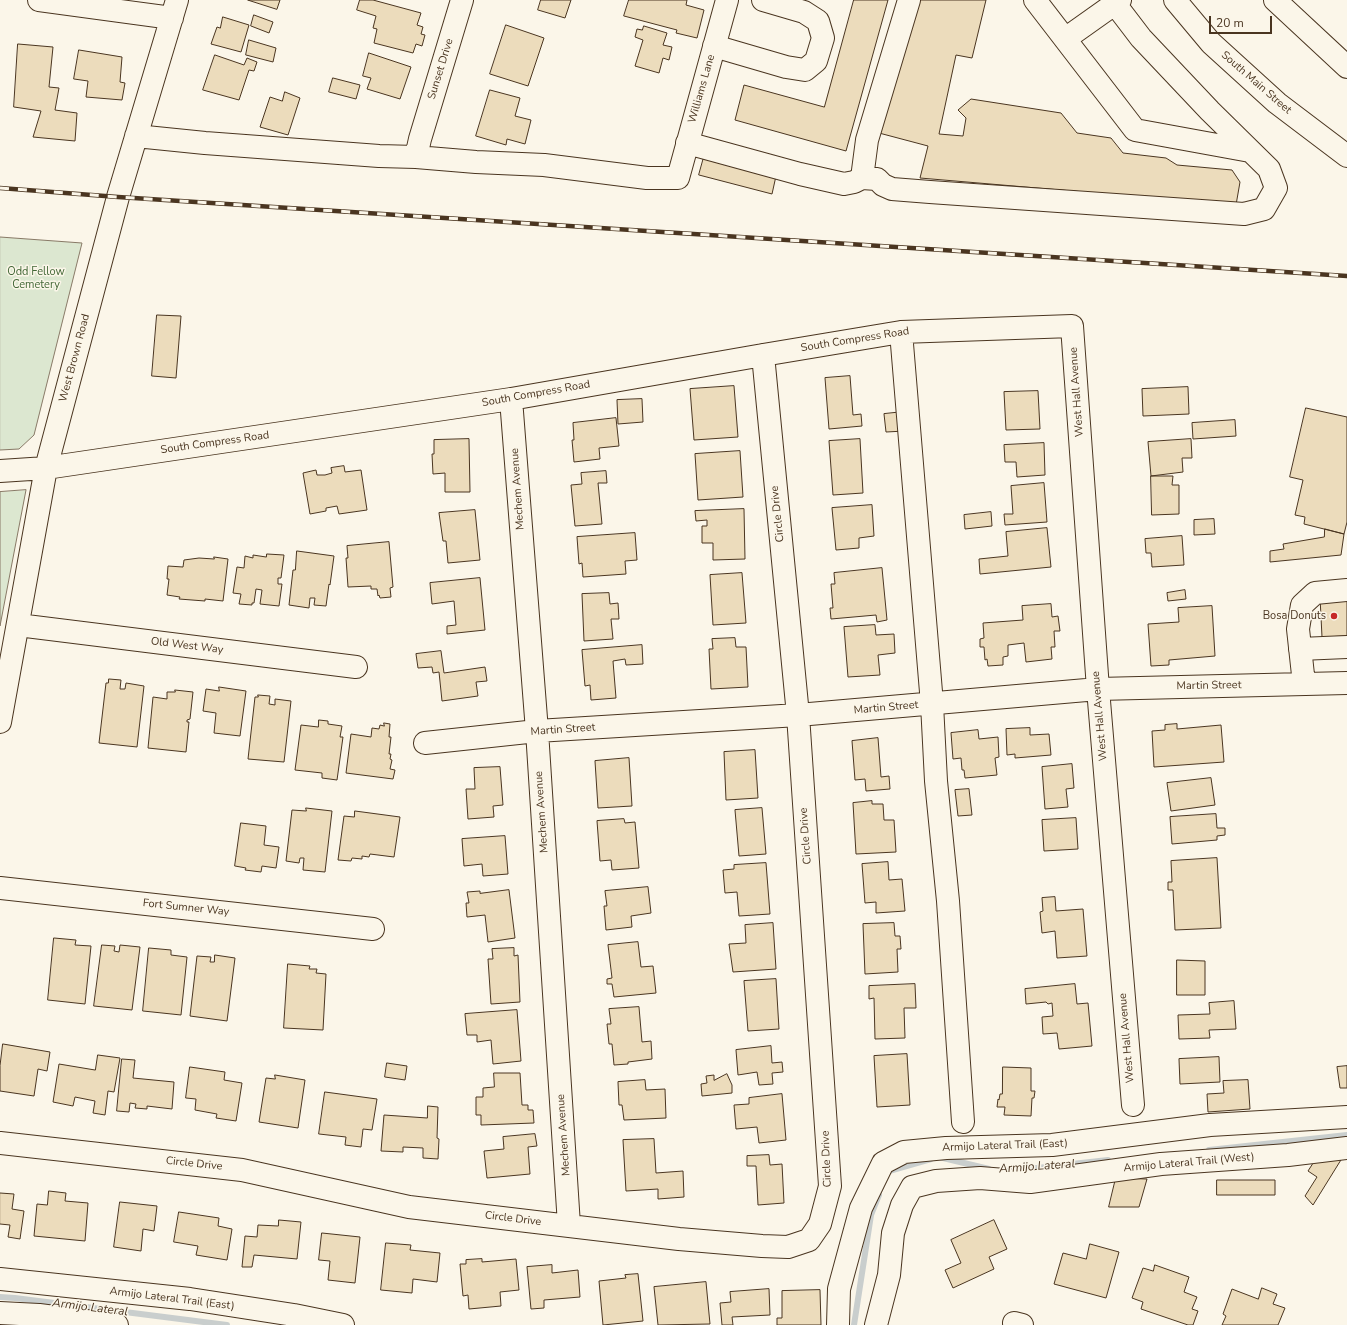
<!DOCTYPE html>
<html>
<head>
<meta charset="utf-8">
<style>
  body { margin:0 }
  #map { position:relative; width:1347px; height:1325px; overflow:hidden; background:#fbf6e9; font-family:"Nunito Sans",sans-serif }
  canvas { display:block }
  .scale { position:absolute; left:1209px; top:16px; width:63px; height:18px; box-sizing:border-box; border:2px solid #4a3520; border-top:0; padding-left:5px; font-size:12px; line-height:14px; white-space:nowrap; color:#4a3520; -webkit-text-stroke:3px #fbf6e9; paint-order:stroke }
</style>
</head>
<body>
<div id="map">
<canvas width="1347" height="1325"></canvas>
<div class="scale">20 m</div>
</div>
<script>
const ctx = document.querySelector('canvas').getContext('2d');
ctx.lineJoin = 'round';
function fill(path, color) { ctx.fillStyle = color; ctx.fill(path, 'evenodd'); }
function trace(path, color, width, dash) { ctx.strokeStyle = color; ctx.lineWidth = width; ctx.lineCap = dash ? 'butt' : 'round'; ctx.setLineDash(dash || []); ctx.stroke(path); }
function drawText(font, color, halo, rows, align = 'center') {
  ctx.font = font + ' "Nunito Sans",sans-serif'; ctx.lineWidth = 3; ctx.setLineDash([]); ctx.textBaseline = 'middle'; ctx.strokeStyle = halo; ctx.fillStyle = color; for (const [text, x, y, turn = 0] of rows) {
    ctx.save(); ctx.translate(x, y); ctx.rotate((+turn || 0) * Math.PI / 180); ctx.textAlign = isNaN(turn) ? turn : align; if (halo) ctx.strokeText(text, 0, 0); ctx.fillText(text, 0, 0); ctx.restore();
  }
}
const green = new Path2D(`
  M0 237 82 243 34 435 19 449 0 450Z
  M26 490 0 626V492Z`);
const stream = new Path2D(`
  M1209 1150 1347 1135
  M939 1157 989 1169
  M1010 1171 1108 1160
  M888 1172 889 1171 931 1159
  M0 1297 15 1298 227 1325
  M854 1325 871 1215 879 1195`);
const building = new Path2D(`
  M248 0H280L277 9Z
  M360 0H373L421 13 417 25 423 27 421 34 425 35 422 46 416 44 413 53 374 43 377 29 373 28 376 16 357 10Z
  M541 0H571L565 18 538 10Z
  M629 0H687L686 5 704 10 697 38 676 33 677 30 624 16Z
  M854 0H888L846 151 735 120 744 85 824 107Z
  M920 0H986L972 58 956 55 939 134 963 136 966 118 958 110 971 99 1061 113 1077 133 1111 138 1123 153 1166 158 1177 165 1232 170 1240 182 1236 205 920 178 928 146 879 133Z
  M254 15 273 22 269 33 251 26Z
  M223 17 249 25 241 52 211 44 217 27 220 28Z
  M506 25 544 38 528 86 490 74Z
  M644 26 667 33 663 45 672 47 669 60 663 58 659 73 635 66 643 40 635 37 637 29 642 30Z
  M249 40 276 48 273 62 246 55Z
  M18 44 53 47 49 87 59 88 55 110 77 113 75 141 33 137 41 111 14 107Z
  M79 50 122 57 120 82 125 83 122 100 86 97 88 81 74 79Z
  M369 53 411 67 400 99 367 89 371 78 363 76Z
  M215 55 244 65 247 58 257 62 254 71 249 70 239 100 203 90Z
  M333 78 360 85 356 99 329 92Z
  M490 90 520 98 515 116 531 120 525 144 507 139 506 145 476 136Z
  M285 92 300 98 288 135 260 127 270 97 282 101Z
  M704 157 776 176 772 194 699 175Z
  M157 315 181 316 176 378 152 376Z
  M850 376 853 415 861 414 862 426 829 429 825 378Z
  M734 386 738 437 694 440 690 389Z
  M1188 387 1189 414 1143 416 1142 389Z
  M1038 391 1040 429 1006 430 1004 392Z
  M642 399 643 422 618 424 617 400Z
  M1306 408 1347 417V522L1344 534 1304 524 1305 517 1295 515 1303 480 1290 477Z
  M903 412 905 431 886 432 884 414Z
  M616 418 619 446 599 448 600 459 574 462 572 440H574L573 423Z
  M1235 420 1236 436 1193 439 1192 423Z
  M469 439 470 492H445V473L433 474 432 454H434V440Z
  M860 439 863 493 833 495 829 441Z
  M1191 439 1192 458H1182L1183 472 1151 476 1148 442Z
  M1044 443 1045 475 1017 477 1016 462H1005L1004 445Z
  M740 451 743 497 698 500 695 454Z
  M344 466 345 472 361 470 367 510 339 514 337 506 326 508V511L310 514 303 473 316 470 317 475H325L332 473 331 468Z
  M606 471 607 483H598L602 524 575 526 571 485 582 484 581 473Z
  M1151 476H1173L1172 485H1179V514L1152 515Z
  M1044 483 1047 522 1005 525 1004 514H1013L1011 486Z
  M872 505 874 536 859 538V548L836 550 832 508Z
  M744 509 745 559 713 560V543H702V526H707V520L696 521 695 511Z
  M475 510 480 560 448 563 446 541H443L439 513Z
  M991 512 992 526 965 529 964 515Z
  M1214 519 1215 534 1194 535V520Z
  M1047 528 1051 567 980 574 979 559 1008 556 1006 532Z
  M1325 529 1344 534 1341 555 1270 562V551L1284 549 1283 544 1324 537Z
  M635 533 637 560 625 561 626 574 583 577 582 563 579 564 577 537Z
  M1182 536 1184 565 1152 567 1151 553H1146L1145 539Z
  M389 542 393 587 390 588 391 597 380 598 379 595 378 596 377 589H371V586L348 587 346 558H348L347 546Z
  M297 551 334 556 330 585 329 584 326 606 314 605 315 598H310L309 608 289 605 293 570H295Z
  M267 554 284 555 281 578H278V584H282L279 606 260 604 262 590 256 589 254 603H252V605L239 604 241 594 233 593 237 567 244 568 245 556 253 558V555L266 557Z
  M214 557 228 559 223 601 205 599V601L179 599 180 597 167 595 169 579H167L168 566 183 567 184 560 199 558 214 559Z
  M882 568 887 620 877 622 876 615 831 619 830 608H833L831 584H835L834 573Z
  M742 573 746 623 713 625 710 575Z
  M480 578 485 630 447 634V626L456 625 454 601 432 604 430 583Z
  M1185 590 1186 599 1168 601 1167 593Z
  M609 593 610 604 618 603 619 619H611L613 639 584 641 582 594Z
  M1347 595V636L1322 637 1320 597Z
  M1051 604 1052 617 1058 616 1060 631H1054L1055 647H1051L1052 659 1026 662 1024 643 1008 645V656L1003 657V665L988 666 987 659 985 660 984 647H980V639L984 638 983 623 1023 620 1022 606Z
  M1212 606 1215 656 1169 660V665L1151 666 1148 624 1179 622 1178 608Z
  M875 625 876 635 894 634 895 653 878 655 880 675 848 677 844 627Z
  M735 638 736 647H746L748 687 711 689 709 649H713L712 639Z
  M642 645 643 664 626 665 625 659 613 661 616 698 591 700 590 685 585 686 582 650Z
  M441 651 444 673 485 667 487 681 476 682 478 696 442 701 439 672 433 673 432 667 418 668 416 654Z
  M109 679 121 680 120 689H125L126 683 144 686 137 747 99 743 106 683H108Z
  M219 687 246 691 240 736 214 733 216 713 203 711 206 689 219 691Z
  M175 690 193 692 190 719 187 720V722H189L186 752 148 748 153 697 167 699V692H175Z
  M258 695 270 696 269 704 275 705V699L291 701 284 762 248 759 255 697H258Z
  M319 720 328 721V724L342 726 340 737H343L337 780 322 778V773L295 770 301 725 318 727Z
  M384 723 390 724 389 737H391L389 754H391L390 759 392 760 390 769 395 770 393 779 346 773 351 734 371 737 372 728 379 729 380 725 384 726Z
  M1177 724V729L1221 725 1224 762 1154 767 1152 731 1165 730V725Z
  M1030 728V735L1049 734 1051 755 1015 758V754L1007 755 1006 729Z
  M978 730 979 739 998 737 999 757 995 758 997 775 965 778 964 770H962L961 758 953 759 951 733Z
  M878 738 881 777 889 776 890 789 866 791 865 779 855 780 852 741Z
  M755 750 758 798 726 800 724 752Z
  M629 758 632 806 598 808 595 761Z
  M1072 764 1074 788 1066 789 1068 807 1045 809 1042 767Z
  M500 767 503 805 493 806 494 817 468 819 466 789H475L474 768Z
  M1211 778 1215 805 1171 811 1167 783Z
  M969 789 972 815 958 816 955 790Z
  M872 801V804H883L884 820H894L896 852 856 854 853 803Z
  M306 808 332 811 325 872 303 870 304 858H300L299 863 286 861 292 810 306 811Z
  M762 808 766 854 739 856 735 810Z
  M355 811 400 817 394 857 370 854 369 857 362 856V859L352 858 351 861 338 860 344 816 354 817Z
  M1216 814 1217 828H1225V835L1217 836V840L1172 844 1170 817Z
  M1076 818 1078 849 1044 851 1042 820Z
  M624 819 625 823 635 822 639 868 612 870 611 860 600 861 597 821Z
  M241 823 266 826 264 845 279 847 276 868 262 866 261 872 245 870 246 868 235 866Z
  M505 836 508 874 483 876 482 864 464 866 462 839Z
  M1217 858 1221 928 1175 930 1173 890H1168V882H1172L1171 861Z
  M888 862 889 880 902 879 905 911 876 913V902L865 903 862 864Z
  M766 863 770 914 739 916 737 892 725 893 723 870 734 869V865Z
  M648 887 651 913 631 916 632 927 606 930 604 906H607L605 891Z
  M509 890 515 938 488 942 485 915 467 917 466 903H469L467 892 480 891V893Z
  M1055 897 1056 911 1083 909 1087 956 1057 958 1055 931 1042 933 1040 912 1043 911 1042 898Z
  M773 923 776 969 733 972 729 944 746 943 745 925Z
  M894 923 895 936H900L901 949H897L898 972 865 974 863 924Z
  M54 938 76 940 75 945 91 946 85 1004 48 1000Z
  M638 942 641 967 653 966 656 993 614 997 612 984H607V979L612 978 608 945Z
  M102 945 115 946 114 951 119 952 120 945 140 947 132 1010 94 1006Z
  M149 948 171 950V955L187 957 181 1015 143 1011Z
  M514 948V956L518 955 520 1002 491 1004 488 959H493L492 949Z
  M215 955 235 958 227 1021 190 1016 197 956 211 957 210 962H214Z
  M1177 960 1205 961V995H1177Z
  M288 964 310 966 309 969H317L316 973 326 974 323 1030 284 1028Z
  M776 979 779 1029 748 1031 744 981Z
  M915 984 916 1008H904L905 1038 875 1039 874 998 869 999V986Z
  M1075 984 1077 1004 1088 1003 1092 1046 1059 1049 1057 1033 1043 1034 1042 1017 1053 1016 1052 1003 1048 1004 1046 1002 1026 1004 1025 989Z
  M1234 1001 1236 1029 1209 1030 1210 1038 1179 1039 1178 1015 1210 1014 1209 1003Z
  M639 1007 642 1042 651 1041 652 1059 628 1062V1064L614 1065 612 1044H609L607 1024H611L609 1009Z
  M517 1010 521 1061 493 1064 491 1040 477 1042V1035H467L465 1014Z
  M3 1044 50 1052 47 1071 38 1069 34 1096 0 1091V1066Z
  M771 1046 772 1063 782 1062 783 1072 772 1073 773 1084 759 1085 757 1072 738 1075 736 1050Z
  M907 1054 910 1105 877 1107 874 1056Z
  M98 1055 120 1058 114 1092 108 1091 105 1115 93 1113 95 1101 75 1097 73 1106 53 1102 59 1064 95 1070Z
  M1219 1057 1220 1082 1180 1084 1179 1059Z
  M122 1059 135 1060 133 1078 174 1082 172 1109 147 1106V1109L135 1108 136 1104 130 1103 129 1112 117 1111Z
  M387 1063 407 1066 405 1080 385 1077Z
  M1347 1066V1088H1340L1337 1067Z
  M190 1067 225 1072 224 1080 242 1083 236 1121 216 1118 217 1114 195 1110 196 1099 186 1098Z
  M1003 1067 1031 1068V1091H1035L1034 1098H1032L1031 1116 1004 1115 1005 1107H997L998 1099 999 1100 1000 1094H1002Z
  M494 1073H520L522 1105H528V1110H533L534 1123 481 1125V1115H476V1097H483V1088L494 1087Z
  M727 1074 732 1085V1093L702 1096 701 1084 707 1083 706 1076 714 1075V1080Z
  M275 1075 305 1080 298 1128 259 1122 266 1078 275 1079Z
  M645 1080 646 1090 665 1089 666 1118 624 1120 622 1105H619L618 1082Z
  M1248 1080 1250 1109 1208 1112 1207 1094 1224 1093 1223 1081Z
  M325 1092 377 1099 372 1130 363 1129 361 1147 345 1145 346 1137 319 1134Z
  M782 1094 786 1140 759 1143 757 1127 736 1129 734 1105 749 1104V1098Z
  M428 1106 438 1107 437 1138 439 1139 438 1159 423 1158V1148L403 1147V1152L381 1151 384 1115 427 1118Z
  M535 1134 537 1146 528 1147 530 1174 487 1178 484 1151 504 1149 503 1137Z
  M654 1139 656 1173 683 1171 684 1197 658 1199V1189L626 1191 623 1140Z
  M769 1155 770 1165 782 1164 784 1203 758 1205 756 1166H747V1156Z
  M1344 1155 1313 1205 1305 1196 1317 1177 1308 1171 1317 1157Z
  M1116 1178 1147 1179 1139 1207H1109Z
  M1217 1180H1275V1195H1217Z
  M49 1191 66 1193 65 1201 88 1203 85 1241 34 1236 37 1204 47 1205Z
  M0 1193 14 1194 12 1209 24 1211 20 1239 8 1237 10 1225 0 1224Z
  M120 1202 157 1206 154 1231 143 1229 141 1251 114 1247Z
  M179 1212 219 1218 218 1226 232 1229 227 1260 196 1255 198 1246 174 1242Z
  M279 1220 301 1222 297 1259 254 1255 252 1267H242L245 1236 257 1237 258 1225 278 1226Z
  M994 1220 1007 1249 989 1257 994 1269 953 1288 945 1270 961 1263 951 1240Z
  M322 1233 360 1237 355 1283 328 1280 330 1261 319 1260Z
  M386 1243 411 1245 410 1250 440 1253 437 1282 413 1279 412 1293 381 1290Z
  M1090 1244 1119 1252 1106 1298 1054 1284 1063 1253 1086 1259Z
  M482 1259V1262L516 1259 519 1290 500 1292 501 1306 469 1309 468 1295 463 1296 460 1264H466V1260Z
  M552 1265V1273L578 1270 580 1297 544 1300V1308L531 1309 527 1267Z
  M1155 1265 1189 1277 1184 1292 1197 1297 1192 1309 1198 1311 1193 1325H1188L1141 1309 1143 1302 1132 1298 1143 1268 1153 1271Z
  M638 1274 643 1321 603 1325 599 1281 626 1278 625 1275Z
  M706 1282 710 1324 658 1325 654 1287Z
  M1262 1288 1277 1294 1273 1304 1285 1308 1278 1325H1222L1226 1316 1223 1314 1232 1289 1258 1299Z
  M769 1289 770 1315 732 1317 733 1325H722L720 1303 731 1302 730 1292Z
  M820 1290 821 1325H777V1318H782V1291Z`);
const minor = new Path2D(`
  M39 0 172 18
  M462 0 420 139 416 157 476 162 544 165 647 178H678L727 0
  M1035 0 1135 130 1250 151
  M1065 39 1120 0
  M714 46 786 67 805 70 816 61 823 38 818 21 804 12 763 0
  M136 136 205 143 379 156 416 157
  M687 143 800 174 844 184 854 182 862 178 877 179 883 185 892 189 930 192 1244 214 1264 209 1276 188 1269 169 1210 111 1141 38 1112 0
  M862 178 867 140 909 0
  M901 332 932 704 936 781 948 901 963 1122
  M511 399 537 731 569 1225
  M0 471 46 468 511 399 763 355 901 332 1072 326 1098 689 1133 1105
  M18 625 356 667
  M1300 649 1347 647
  M1304 684 1298 629 1302 605 1315 593 1347 590
  M0 722 46 468 118 197 177 0
  M425 743 537 731 798 715 1098 689 1347 683
  M0 888 373 929
  M0 1143 242 1170 409 1207 679 1239 762 1246 788 1247 809 1240 820 1224 830 1186 798 715 763 355
  M0 1279 190 1299 294 1315 343 1325
  M0 1313 39 1315 117 1325
  M1014 1323 1022 1325
  M838 1325 839 1289 861 1208 883 1163 904 1152 946 1148 1052 1145 1210 1125 1347 1117
  M876 1325 889 1275 893 1233 902 1205 912 1187 936 1181 980 1178 1030 1182 1161 1164 1288 1155 1347 1148`);
const major = new Path2D(`
  M1175 0 1211 43 1277 103 1347 156
  M1275 0 1347 67`);
const rail = new Path2D(`
  M0 188 118 197 1347 276`);
const markers = [
  [1334,616,4,"#c62828"]
];
const streetNames = [
  ["Sunset Drive",441,69,-73],
  ["South Main Street",1256,83,41],
  ["Williams Lane",702,89,-74],
  ["South Compress Road",855,340,-9],
  ["West Brown Road",75,358,-75],
  ["West Hall Avenue",1077,392,-94],
  ["South Compress Road",536,394,-10],
  ["South Compress Road",215,443,-8],
  ["Mechem Avenue",518,489,-94],
  ["Circle Drive",778,514,-96],
  ["Old West Way",187,646,7],
  ["Martin Street",1209,686,-1],
  ["Martin Street",886,708,-5],
  ["West Hall Avenue",1100,716,-95],
  ["Martin Street",563,730,-4],
  ["Mechem Avenue",542,812,-94],
  ["Circle Drive",806,836,-94],
  ["Fort Sumner Way",186,908,6],
  ["West Hall Avenue",1127,1038,-95],
  ["Mechem Avenue",564,1135,-94],
  ["Armijo Lateral Trail (East)",1005,1146,-2],
  ["Circle Drive",827,1159,-92],
  ["Armijo Lateral Trail (West)",1189,1163,-5],
  ["Circle Drive",194,1164,6],
  ["Circle Drive",513,1219,7],
  ["Armijo Lateral Trail (East)",172,1299,7]
];
const parkNames = [
  ["Odd Fellow",36,272],
  ["Cemetery",36,285]
];
const poiNames = [
  ["Bosa Donuts",1326,616]
];
const waterNames = [
  ["Armijo Lateral",1037,1167,-4],
  ["Armijo Lateral",90,1308,7]
];
fill(green, '#dce7d0');
trace(green, '#887966', 1);
trace(stream, '#c9cecd', 6);
fill(building, '#ecdcbc');
trace(building, '#4a3520', 1);
trace(minor, '#4a3520', 24);
trace(major, '#4a3520', 24);
trace(minor, '#fbf6e9', 22);
trace(major, '#fbf6e9', 22);
trace(rail, '#4a3520', 4.5);
trace(rail, '#fbf6e9', 3, [9]);
for (const [x, y, r, color] of markers) { const dot = new Path2D(); dot.arc(x, y, r, 0, 2 * Math.PI); ctx.fillStyle = color; ctx.fill(dot); trace(dot, '#fbf6e9', 1.5); }
drawText('11px', '#4a3520', '#fbf6e9', streetNames);
drawText('11px', '#436837', '#fbf6e9', parkNames);
drawText('11px', '#4a3520', '#fbf6e9', poiNames, 'right');
drawText('italic 12px', '#4a3520', '#fbf6e9', waterNames);
</script>
</body>
</html>
